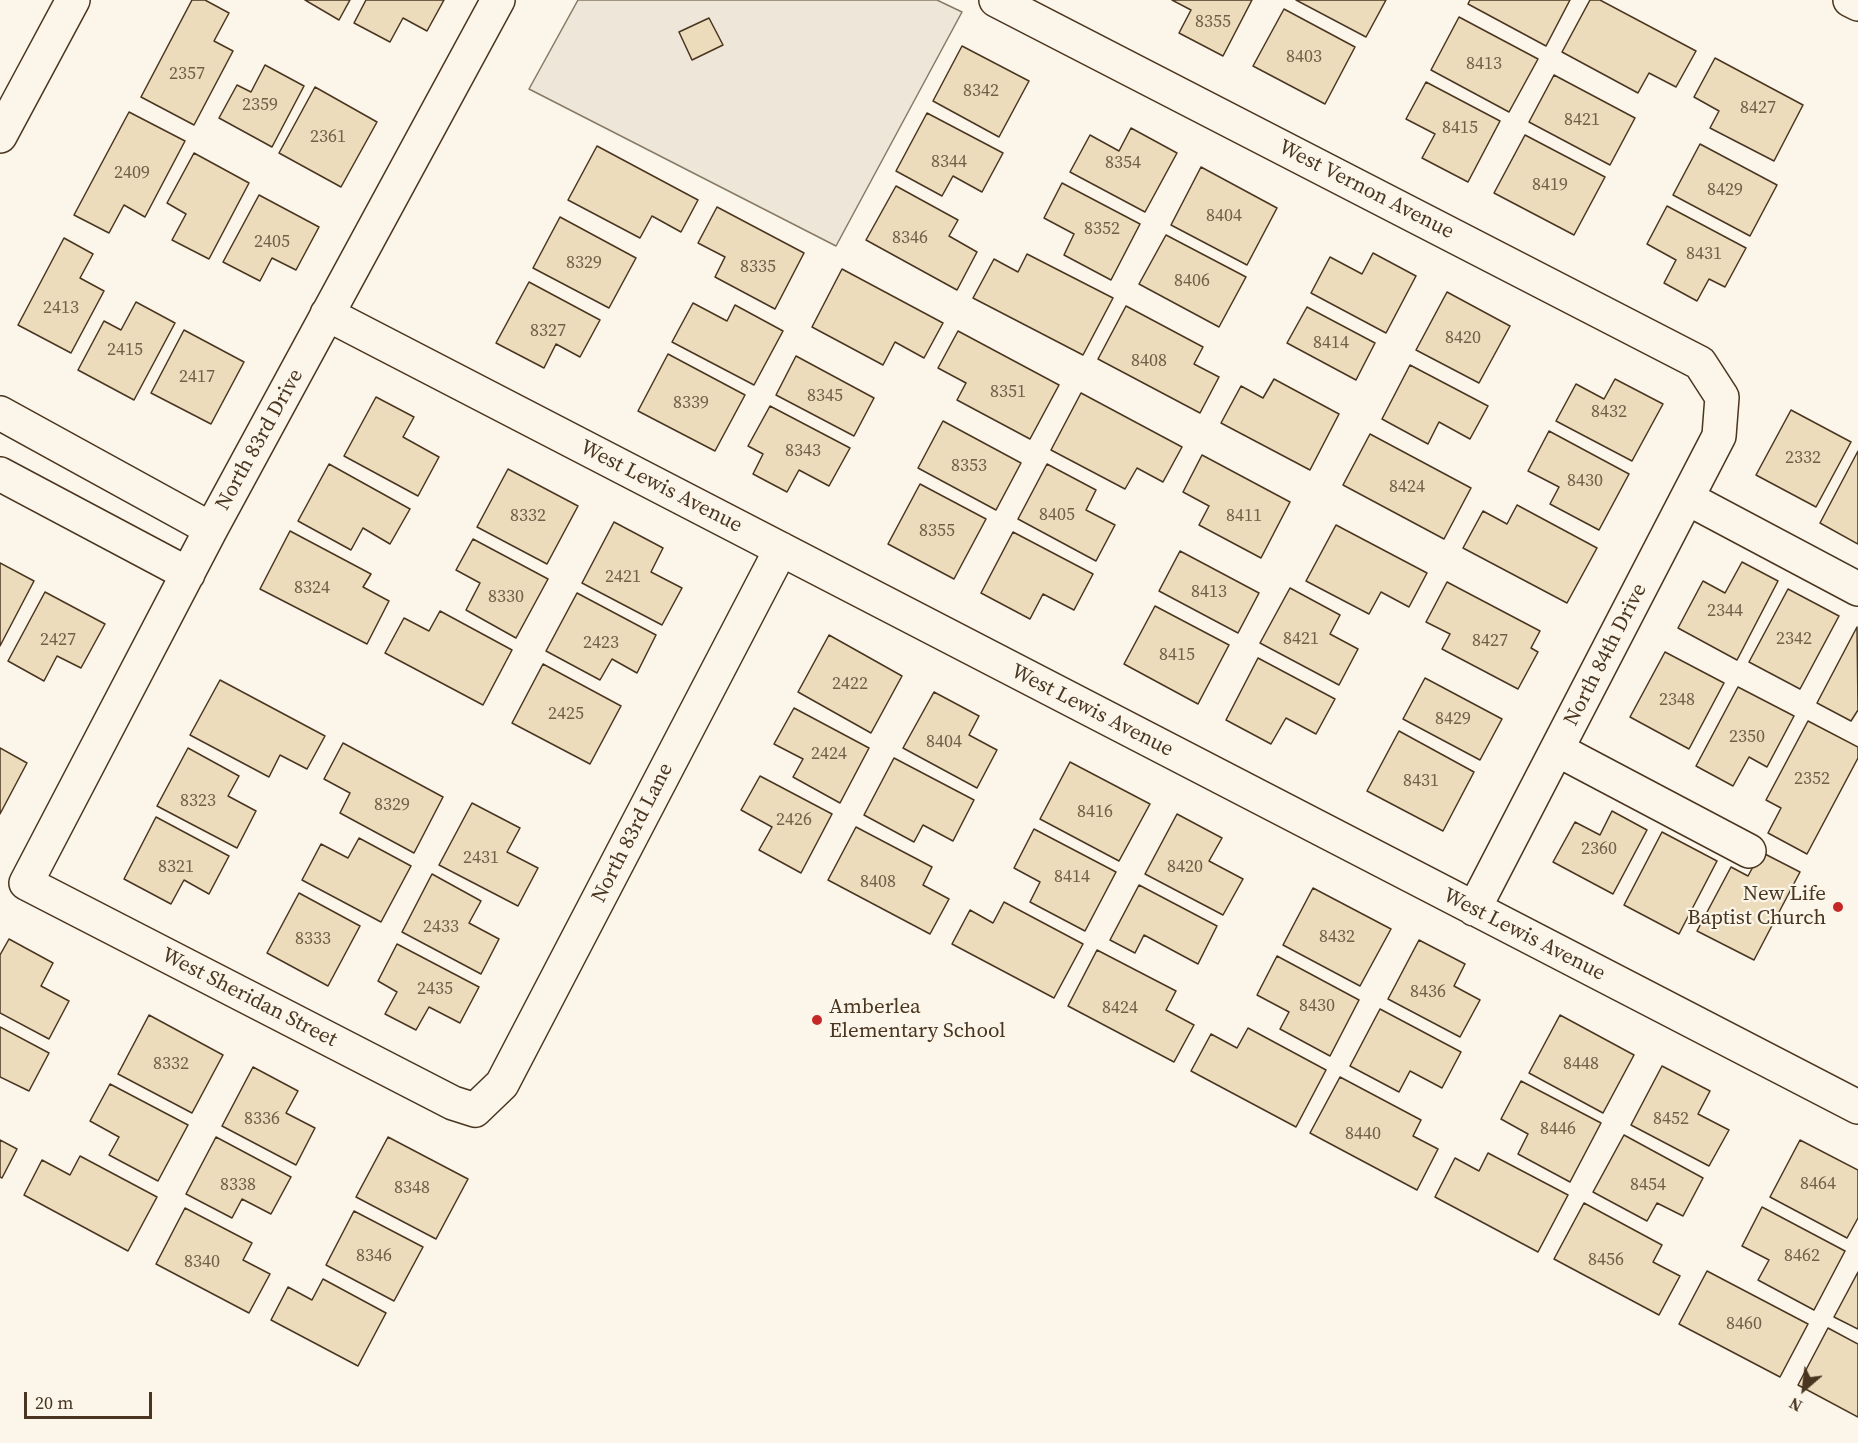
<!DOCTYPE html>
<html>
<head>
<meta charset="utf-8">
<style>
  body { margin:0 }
  #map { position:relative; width:1858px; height:1443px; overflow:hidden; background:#fbf6e9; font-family:"Source Serif 4",serif }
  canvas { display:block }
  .north { position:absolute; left:1774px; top:1359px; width:60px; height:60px; -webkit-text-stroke:4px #fbf6e9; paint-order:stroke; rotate:208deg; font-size:16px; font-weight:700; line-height:24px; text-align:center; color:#4a3520 }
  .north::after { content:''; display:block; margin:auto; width:21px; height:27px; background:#4a3520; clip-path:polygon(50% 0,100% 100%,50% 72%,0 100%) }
  .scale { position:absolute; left:24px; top:1392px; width:128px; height:27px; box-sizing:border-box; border:3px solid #4a3520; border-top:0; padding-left:8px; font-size:18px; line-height:21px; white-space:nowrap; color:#4a3520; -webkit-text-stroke:4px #fbf6e9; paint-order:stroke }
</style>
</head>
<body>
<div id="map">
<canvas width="1858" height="1443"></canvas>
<div class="north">N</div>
<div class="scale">20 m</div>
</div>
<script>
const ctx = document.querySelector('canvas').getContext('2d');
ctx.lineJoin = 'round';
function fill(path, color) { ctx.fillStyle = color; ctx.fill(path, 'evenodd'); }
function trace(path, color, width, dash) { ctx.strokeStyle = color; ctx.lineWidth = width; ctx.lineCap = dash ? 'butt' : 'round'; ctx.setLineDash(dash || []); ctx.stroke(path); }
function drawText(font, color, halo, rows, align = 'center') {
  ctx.font = font + ' "Source Serif 4",serif'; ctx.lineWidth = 4.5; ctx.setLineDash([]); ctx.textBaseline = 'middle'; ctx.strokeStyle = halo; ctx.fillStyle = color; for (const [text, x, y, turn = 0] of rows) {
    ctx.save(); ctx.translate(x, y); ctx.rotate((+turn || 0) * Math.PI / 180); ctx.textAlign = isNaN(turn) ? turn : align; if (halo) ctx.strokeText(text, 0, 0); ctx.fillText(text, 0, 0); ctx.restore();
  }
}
const green = new Path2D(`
  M578 0H937L962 12 836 246 529 89Z`);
const building = new Path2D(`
  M192 0H205L229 13 214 41 233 51 194 125 141 97Z
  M305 0H350L339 20Z
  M366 0H444L427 31 403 18 390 42 354 23Z
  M1172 0H1252L1223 56 1179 33 1191 10Z
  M1296 0H1386L1366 37Z
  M1470 0H1570L1546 46 1468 4Z
  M1590 0H1600L1696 51 1676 87 1649 73 1638 93 1562 52Z
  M1284 9 1355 47 1325 104 1253 66Z
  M1459 17 1538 59 1509 112 1431 70Z
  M709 18 723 45 692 60 679 32Z
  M962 46 1029 81 999 137 933 101Z
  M1715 58 1803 105 1774 161 1710 128 1719 111 1694 97Z
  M265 65 304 86 272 147 219 118 237 85 251 92Z
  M1554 75 1635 118 1610 165 1529 122Z
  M1426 82 1500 121 1468 182 1422 158 1435 134 1406 119Z
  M315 87 377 122 341 187 279 153Z
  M129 112 185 141 145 217 124 205 109 233 74 215Z
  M927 113 1003 153 982 192 953 176 942 196 896 171Z
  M1131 128 1177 153 1145 212 1070 172 1090 135 1119 151Z
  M1525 135 1605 177 1574 235 1494 193Z
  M1700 144 1777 185 1750 236 1673 195Z
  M597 146 698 200 681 232 652 216 640 238 568 200Z
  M194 153 249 183 209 259 172 240 186 214 167 203Z
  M1201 167 1277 208 1247 265 1171 225Z
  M1062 183 1140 224 1111 280 1064 255 1074 234 1044 218Z
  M896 186 958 220 949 236 977 252 957 290 866 240Z
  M259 195 319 227 296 270 272 258 260 281 223 262Z
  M1667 206 1746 248 1725 287 1709 279 1697 301 1664 283 1676 260 1647 244Z
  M717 207 804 253 775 309 715 277 725 257 698 243Z
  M560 217 636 258 609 308 533 268Z
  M1166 235 1246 277 1219 327 1139 284Z
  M64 238 93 254 80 278 104 291 71 353 18 325Z
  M1373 253 1416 276 1386 333 1311 293 1330 257 1362 274Z
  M1027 254 1113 298 1083 355 973 298 994 259 1018 272Z
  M842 269 943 323 924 358 895 342 883 365 812 327Z
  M529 282 600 320 580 357 556 344 544 368 496 343Z
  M1447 292 1510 326 1479 383 1416 350Z
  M136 302 175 323 134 400 78 370 104 321 121 330Z
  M693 303 727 321 735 305 783 331 754 385 672 342Z
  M1126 306 1203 347 1194 364 1219 377 1200 413 1098 359Z
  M1307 307 1375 343 1356 380 1287 343Z
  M184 330 244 362 211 424 151 393Z
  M958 331 1059 385 1030 439 957 400 966 383 938 368Z
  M668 354 745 395 715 451 638 411Z
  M796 356 874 398 854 436 776 395Z
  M1410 365 1488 406 1470 439 1439 422 1428 444 1382 419Z
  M1274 379 1339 414 1310 470 1221 423 1241 386 1263 398Z
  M1615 379 1663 404 1632 461 1556 421 1576 384 1604 399Z
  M1081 393 1182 447 1163 482 1137 468 1125 489 1051 450Z
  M376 397 414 417 403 437 439 457 418 496 344 456Z
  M770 406 850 448 829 486 799 470 787 492 753 474 763 454 748 446Z
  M1791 410 1851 442 1816 507 1756 475Z
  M943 421 1021 463 996 510 918 468Z
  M1549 431 1629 474 1599 530 1550 504 1559 487 1528 471Z
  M1370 434 1471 488 1444 539 1343 485Z
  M1858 451V544L1820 523Z
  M1202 455 1290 502 1261 558 1199 525 1209 506 1183 492Z
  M329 464 410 509 390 544 363 528 351 550 298 521Z
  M1047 464 1096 490 1086 510 1115 525 1096 561 1018 519Z
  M508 469 578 506 547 564 477 527Z
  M920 484 986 519 954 579 888 544Z
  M1517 505 1597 548 1567 603 1463 548 1483 511 1507 524Z
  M614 522 663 548 651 572 682 588 662 625 582 583Z
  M1336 525 1427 573 1409 607 1381 592 1369 614 1306 581Z
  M290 531 371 574 363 587 389 601 367 644 260 589Z
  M1013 532 1093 574 1074 610 1043 594 1030 619 981 593Z
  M473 539 548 579 516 638 466 610 480 583 456 570Z
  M1180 551 1259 593 1238 633 1159 591Z
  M1742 562 1778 581 1737 660 1678 628 1703 581 1725 593Z
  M0 563 34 581 0 646Z
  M1447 582 1540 631 1531 648 1538 652 1518 689 1442 649 1450 634 1426 622Z
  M1290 588 1340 615 1330 634 1358 649 1339 685 1260 643Z
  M1788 589 1839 616 1800 689 1749 662Z
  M45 592 105 624 81 668 57 656 44 681 8 661Z
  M577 593 656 635 637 673 612 659 600 680 546 651Z
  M1155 606 1229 645 1198 704 1124 664Z
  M440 611 512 650 483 705 385 653 404 618 429 631Z
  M1857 627 1858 710 1851 721 1817 703Z
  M829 635 902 676 871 733 798 692Z
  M1665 652 1724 683 1689 749 1630 717Z
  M1258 658 1335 699 1316 734 1286 718 1271 744 1226 720Z
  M543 664 621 706 590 764 512 723Z
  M1425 678 1502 719 1480 760 1403 719Z
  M220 680 325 736 307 769 280 755 269 777 190 735Z
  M1738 687 1794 716 1767 767 1749 757 1733 786 1696 766Z
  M934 692 979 716 969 735 997 750 977 788 903 748Z
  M794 708 869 748 840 803 793 777 803 759 774 744Z
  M1808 721 1858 747V758L1807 854 1768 833 1781 808 1766 800Z
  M1399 731 1474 772 1443 831 1367 791Z
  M343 743 443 797 414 853 340 813 350 793 324 779Z
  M0 748 27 763 0 814Z
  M188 748 239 776 228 796 256 811 237 848 157 806Z
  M894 758 974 800 953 841 923 825 914 842 864 815Z
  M1070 762 1150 804 1119 861 1040 819Z
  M760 776 832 814 801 873 759 850 772 827 741 810Z
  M472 803 520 828 507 852 538 868 518 906 439 865Z
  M1612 811 1647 830 1613 894 1553 862 1575 822 1600 835Z
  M1177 814 1222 838 1209 861 1243 879 1223 915 1145 874Z
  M156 817 229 856 209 894 184 880 171 904 124 879Z
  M856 827 932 867 923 885 949 899 930 934 828 880Z
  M1034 829 1116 872 1085 931 1030 902 1040 882 1014 868Z
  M1662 832 1717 861 1679 934 1624 905Z
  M359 838 411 866 381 922 302 880 321 844 348 858Z
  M1761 852 1800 872 1754 960 1697 931 1731 867 1748 876Z
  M432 874 481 901 469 923 499 939 481 974 402 932Z
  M1139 885 1217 926 1198 964 1144 935 1135 953 1110 940Z
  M1313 888 1391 929 1360 986 1283 945Z
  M299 893 360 926 328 986 267 953Z
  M1004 902 1083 944 1054 998 952 944 970 910 993 923Z
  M9 939 53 963 41 986 69 1001 49 1039 0 1013V955Z
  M1419 940 1465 964 1454 986 1480 1000 1460 1037 1388 999Z
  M397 944 479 987 460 1023 429 1007 416 1030 385 1014 397 992 378 981Z
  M1097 950 1176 991 1166 1010 1194 1025 1174 1062 1068 1006Z
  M1277 956 1359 1000 1330 1056 1280 1029 1289 1012 1257 995Z
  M1380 1009 1461 1052 1442 1088 1410 1071 1399 1092 1350 1066Z
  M149 1015 223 1055 192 1113 118 1074Z
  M1560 1015 1634 1055 1603 1113 1529 1073Z
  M0 1027 49 1053 29 1091 0 1077Z
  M1248 1028 1326 1070 1296 1127 1191 1071 1211 1034 1237 1048Z
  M1662 1066 1710 1091 1698 1114 1729 1130 1709 1166 1631 1125Z
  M253 1067 298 1091 286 1113 315 1128 296 1165 222 1126Z
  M1340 1077 1421 1120 1413 1136 1438 1149 1417 1190 1310 1133Z
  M1521 1081 1601 1123 1570 1182 1518 1154 1528 1134 1501 1119Z
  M110 1084 188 1125 158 1181 109 1155 119 1137 90 1121Z
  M1624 1135 1703 1178 1683 1216 1657 1203 1647 1221 1593 1192Z
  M216 1137 291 1177 271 1214 242 1199 232 1218 186 1194Z
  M388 1137 468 1179 436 1239 356 1197Z
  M0 1140 17 1149 2 1178 0 1177Z
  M1800 1140 1858 1170V1218L1847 1238 1770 1197Z
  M1488 1153 1568 1195 1538 1252 1435 1197 1455 1158 1479 1171Z
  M80 1156 157 1197 128 1251 24 1195 42 1160 70 1175Z
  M1584 1203 1662 1245 1653 1262 1680 1276 1659 1315 1554 1259Z
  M1762 1207 1845 1251 1814 1310 1758 1280 1769 1260 1742 1246Z
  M185 1208 252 1243 243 1260 270 1274 249 1313 156 1264Z
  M354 1211 423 1247 394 1301 326 1265Z
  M1707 1271 1808 1324 1780 1377 1679 1324Z
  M1858 1272V1329L1834 1317Z
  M323 1279 386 1313 358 1366 271 1320 288 1287 312 1300Z
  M1828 1328 1858 1344V1417L1798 1385Z`);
const minor = new Path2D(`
  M498 0 211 529 26 883 453 1103 475 1110 502 1084 781 549
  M996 0 1700 363 1722 397 1719 436 1474 909
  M1850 0 1858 4
  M327 314 1858 1107
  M0 413 211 529
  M0 474 188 574
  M1687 498 1858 589
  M1558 750 1749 851`);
const major = new Path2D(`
  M0 136 73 0`);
const markers = [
  [1838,907,6,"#c62828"],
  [817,1020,6,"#c62828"]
];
const numberNames = [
  ["8355",1213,22],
  ["8403",1304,57],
  ["8413",1484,64],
  ["2357",187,74],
  ["8342",981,91],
  ["2359",260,105],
  ["8427",1758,108],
  ["8421",1582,120],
  ["8415",1460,128],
  ["2361",328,137],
  ["8344",949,162],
  ["8354",1123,163],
  ["2409",132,173],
  ["8419",1550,185],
  ["8429",1725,190],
  ["8404",1224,216],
  ["8352",1102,229],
  ["8346",910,238],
  ["2405",272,242],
  ["8431",1704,254],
  ["8329",584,263],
  ["8335",758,267],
  ["8406",1192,281],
  ["2413",61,308],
  ["8327",548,331],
  ["8420",1463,338],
  ["8414",1331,343],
  ["2415",125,350],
  ["8408",1149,361],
  ["2417",197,377],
  ["8351",1008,392],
  ["8345",825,396],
  ["8339",691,403],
  ["8432",1609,412],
  ["8343",803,451],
  ["2332",1803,458],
  ["8353",969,466],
  ["8430",1585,481],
  ["8424",1407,487],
  ["8405",1057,515],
  ["8332",528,516],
  ["8411",1244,516],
  ["8355",937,531],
  ["2421",623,577],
  ["8324",312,588],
  ["8413",1209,592],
  ["8330",506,597],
  ["2344",1725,611],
  ["8421",1301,639],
  ["2342",1794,639],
  ["2427",58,640],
  ["8427",1490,641],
  ["2423",601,643],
  ["8415",1177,655],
  ["2422",850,684],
  ["2348",1677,700],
  ["2425",566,714],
  ["8429",1453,719],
  ["2350",1747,737],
  ["8404",944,742],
  ["2424",829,754],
  ["2352",1812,779],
  ["8431",1421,781],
  ["8323",198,801],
  ["8329",392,805],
  ["8416",1095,812],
  ["2426",794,820],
  ["2360",1599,849],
  ["2431",481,858],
  ["8321",176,867],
  ["8420",1185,867],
  ["8414",1072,877],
  ["8408",878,882],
  ["2433",441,927],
  ["8432",1337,937],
  ["8333",313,939],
  ["2435",435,989],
  ["8436",1428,992],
  ["8430",1317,1006],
  ["8424",1120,1008],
  ["8332",171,1064],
  ["8448",1581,1064],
  ["8336",262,1119],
  ["8452",1671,1119],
  ["8446",1558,1129],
  ["8440",1363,1134],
  ["8464",1818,1184],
  ["8338",238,1185],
  ["8454",1648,1185],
  ["8348",412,1188],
  ["8346",374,1256],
  ["8462",1802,1256],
  ["8456",1606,1260],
  ["8340",202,1262],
  ["8460",1744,1324]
];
const streetNames = [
  ["West Vernon Avenue",1366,190,27],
  ["North 83rd Drive",260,440,-61],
  ["West Lewis Avenue",661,487,27],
  ["North 84th Drive",1606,655,-63],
  ["West Lewis Avenue",1092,711,27],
  ["North 83rd Lane",633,833,-63],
  ["West Lewis Avenue",1524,935,27],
  ["West Sheridan Street",249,998,27]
];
const poiNames = [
  ["New Life",1826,895],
  ["Baptist Church",1826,919],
  ["Amberlea",829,1008,"left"],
  ["Elementary School",829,1032,"left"]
];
fill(green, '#ede6d9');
trace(green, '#887966', 1.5);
fill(building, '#ecdcbc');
trace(building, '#4a3520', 1.5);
trace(minor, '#4a3520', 36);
trace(major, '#4a3520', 36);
trace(minor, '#fbf6e9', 33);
trace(major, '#fbf6e9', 33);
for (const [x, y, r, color] of markers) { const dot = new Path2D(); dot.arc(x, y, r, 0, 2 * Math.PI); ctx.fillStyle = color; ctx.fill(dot); trace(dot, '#fbf6e9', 2); }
drawText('18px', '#725f47', null, numberNames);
drawText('21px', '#4a3520', '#fbf6e9', streetNames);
drawText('21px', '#4a3520', '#fbf6e9', poiNames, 'right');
</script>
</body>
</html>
